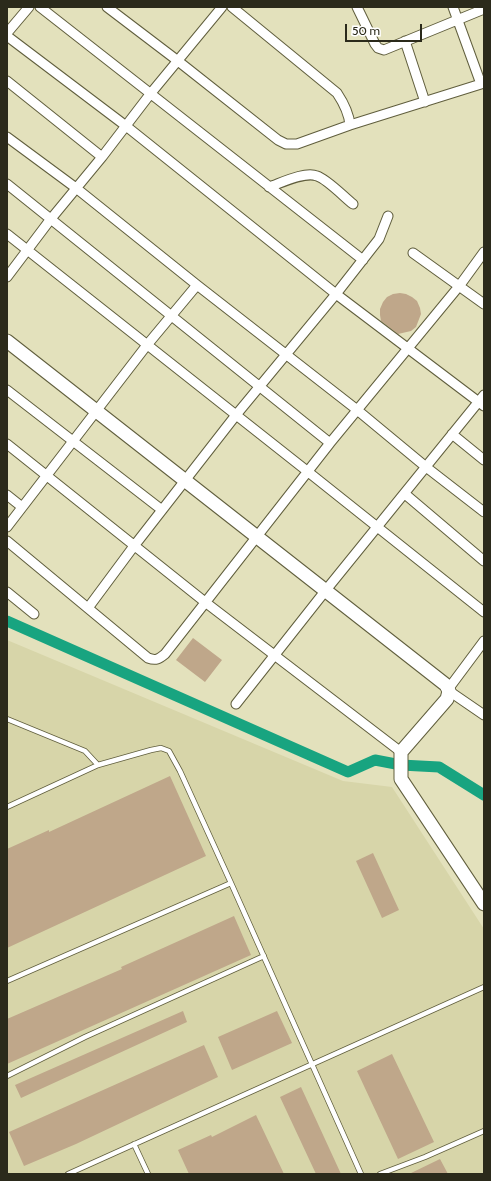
<!DOCTYPE html>
<html>
<head>
<meta charset="utf-8">
<style>
  body { margin:0 }
  #map { position:relative; width:491px; height:1181px; overflow:hidden; background:#e3e1bc; font-family:Cabin,sans-serif }
  canvas { display:block }
  .frame { position:absolute; inset:0; border:8px solid #2b2a1b; pointer-events:none }
  .scale { position:absolute; left:345px; top:24px; width:77px; height:18px; box-sizing:border-box; border:2px solid #2b2a1b; border-top:0; padding-left:5px; font-size:12px; line-height:14px; white-space:nowrap; color:#2b2a1b; -webkit-text-stroke:3px #fff; paint-order:stroke }
</style>
</head>
<body>
<div id="map">
<canvas width="491" height="1181"></canvas>
<div class="frame"></div>
<div class="scale">50 m</div>
</div>
<script>
const ctx = document.querySelector('canvas').getContext('2d');
ctx.lineJoin = 'round';
function fill(path, color) { ctx.fillStyle = color; ctx.fill(path, 'evenodd'); }
function trace(path, color, width, dash) { ctx.strokeStyle = color; ctx.lineWidth = width; ctx.lineCap = dash ? 'butt' : 'round'; ctx.setLineDash(dash || []); ctx.stroke(path); }
const built = new Path2D(`
  M7 640 343 781 392 787 484 929V1174H7Z`);
const canal = new Path2D(`
  M7 621 348 772 375 760 401 765 439 767 484 795`);
const building = new Path2D(`
  M400 293 406 294 412 297 417 301 420 308 421 314 416 327 411 331 398 334 381 321 380 315V309L383 302 387 297 393 294Z
  M193 638 222 660 205 682 176 660Z
  M170 776 206 856 7 948V849L49 830V832Z
  M373 853 399 910 382 918 356 861Z
  M234 916 251 955 7 1064V1019L122 969 121 967Z
  M183 1011 187 1022 21 1098 15 1085Z
  M277 1011 292 1043 232 1070 218 1037Z
  M204 1045 218 1077 76 1144 24 1166 9 1132Z
  M392 1054 434 1142 398 1159 357 1071Z
  M301 1087 341 1174H316L280 1097Z
  M256 1115 284 1174H189L178 1150 211 1135 212 1137Z
  M440 1159 448 1174H409Z`);
const service = new Path2D(`
  M7 719 85 751 98 765
  M7 807 98 765 151 750 161 748 169 751 180 771 231 883 361 1174
  M7 981 231 883
  M7 1076 85 1037 264 956
  M134 1144 148 1174
  M68 1174 484 987
  M380 1174 425 1157 484 1131`);
const minor = new Path2D(`
  M40 7 363 260
  M107 7 178 61 278 140 286 144H297L350 125C349 114 343 102 337 93L232 7
  M357 7 375 44 378 48 384 50 484 9
  M7 33 29 7
  M7 36 126 126 336 294 236 415 134 546 88 608
  M405 41 425 102
  M7 81 102 157
  M350 125 481 84 453 7
  M7 137 76 188 197 285 356 409 426 467 484 512
  M7 184 330 443
  M269 187C281 183 305 171 317 176 327 179 344 197 353 204
  M388 216 379 239 336 294 484 406
  M7 234 307 471 484 612
  M413 253 484 304
  M7 277 50 220 102 157 151 93 222 7
  M7 390 162 510
  M452 434 484 460
  M7 444 205 602 401 752
  M405 494 484 561
  M7 495 22 507
  M7 527 147 345 197 285
  M7 541 148 658C156 661 159 659 165 654L330 443 460 285 484 252
  M7 592 34 614
  M449 688 484 641
  M449 691 484 715
  M236 704 326 590 484 395`);
const secondary = new Path2D(`
  M7 341 446 685 449 691 447 699 401 752V779L484 904`);
fill(built, '#d7d5a9');
trace(canal, '#18a480', 11);
fill(building, '#bfa78a');
trace(service, '#605e3d', 6);
trace(minor, '#605e3d', 11);
trace(secondary, '#605e3d', 15);
trace(service, '#fff', 4.5);
trace(minor, '#fff', 9);
trace(secondary, '#fff', 13);
</script>
</body>
</html>
